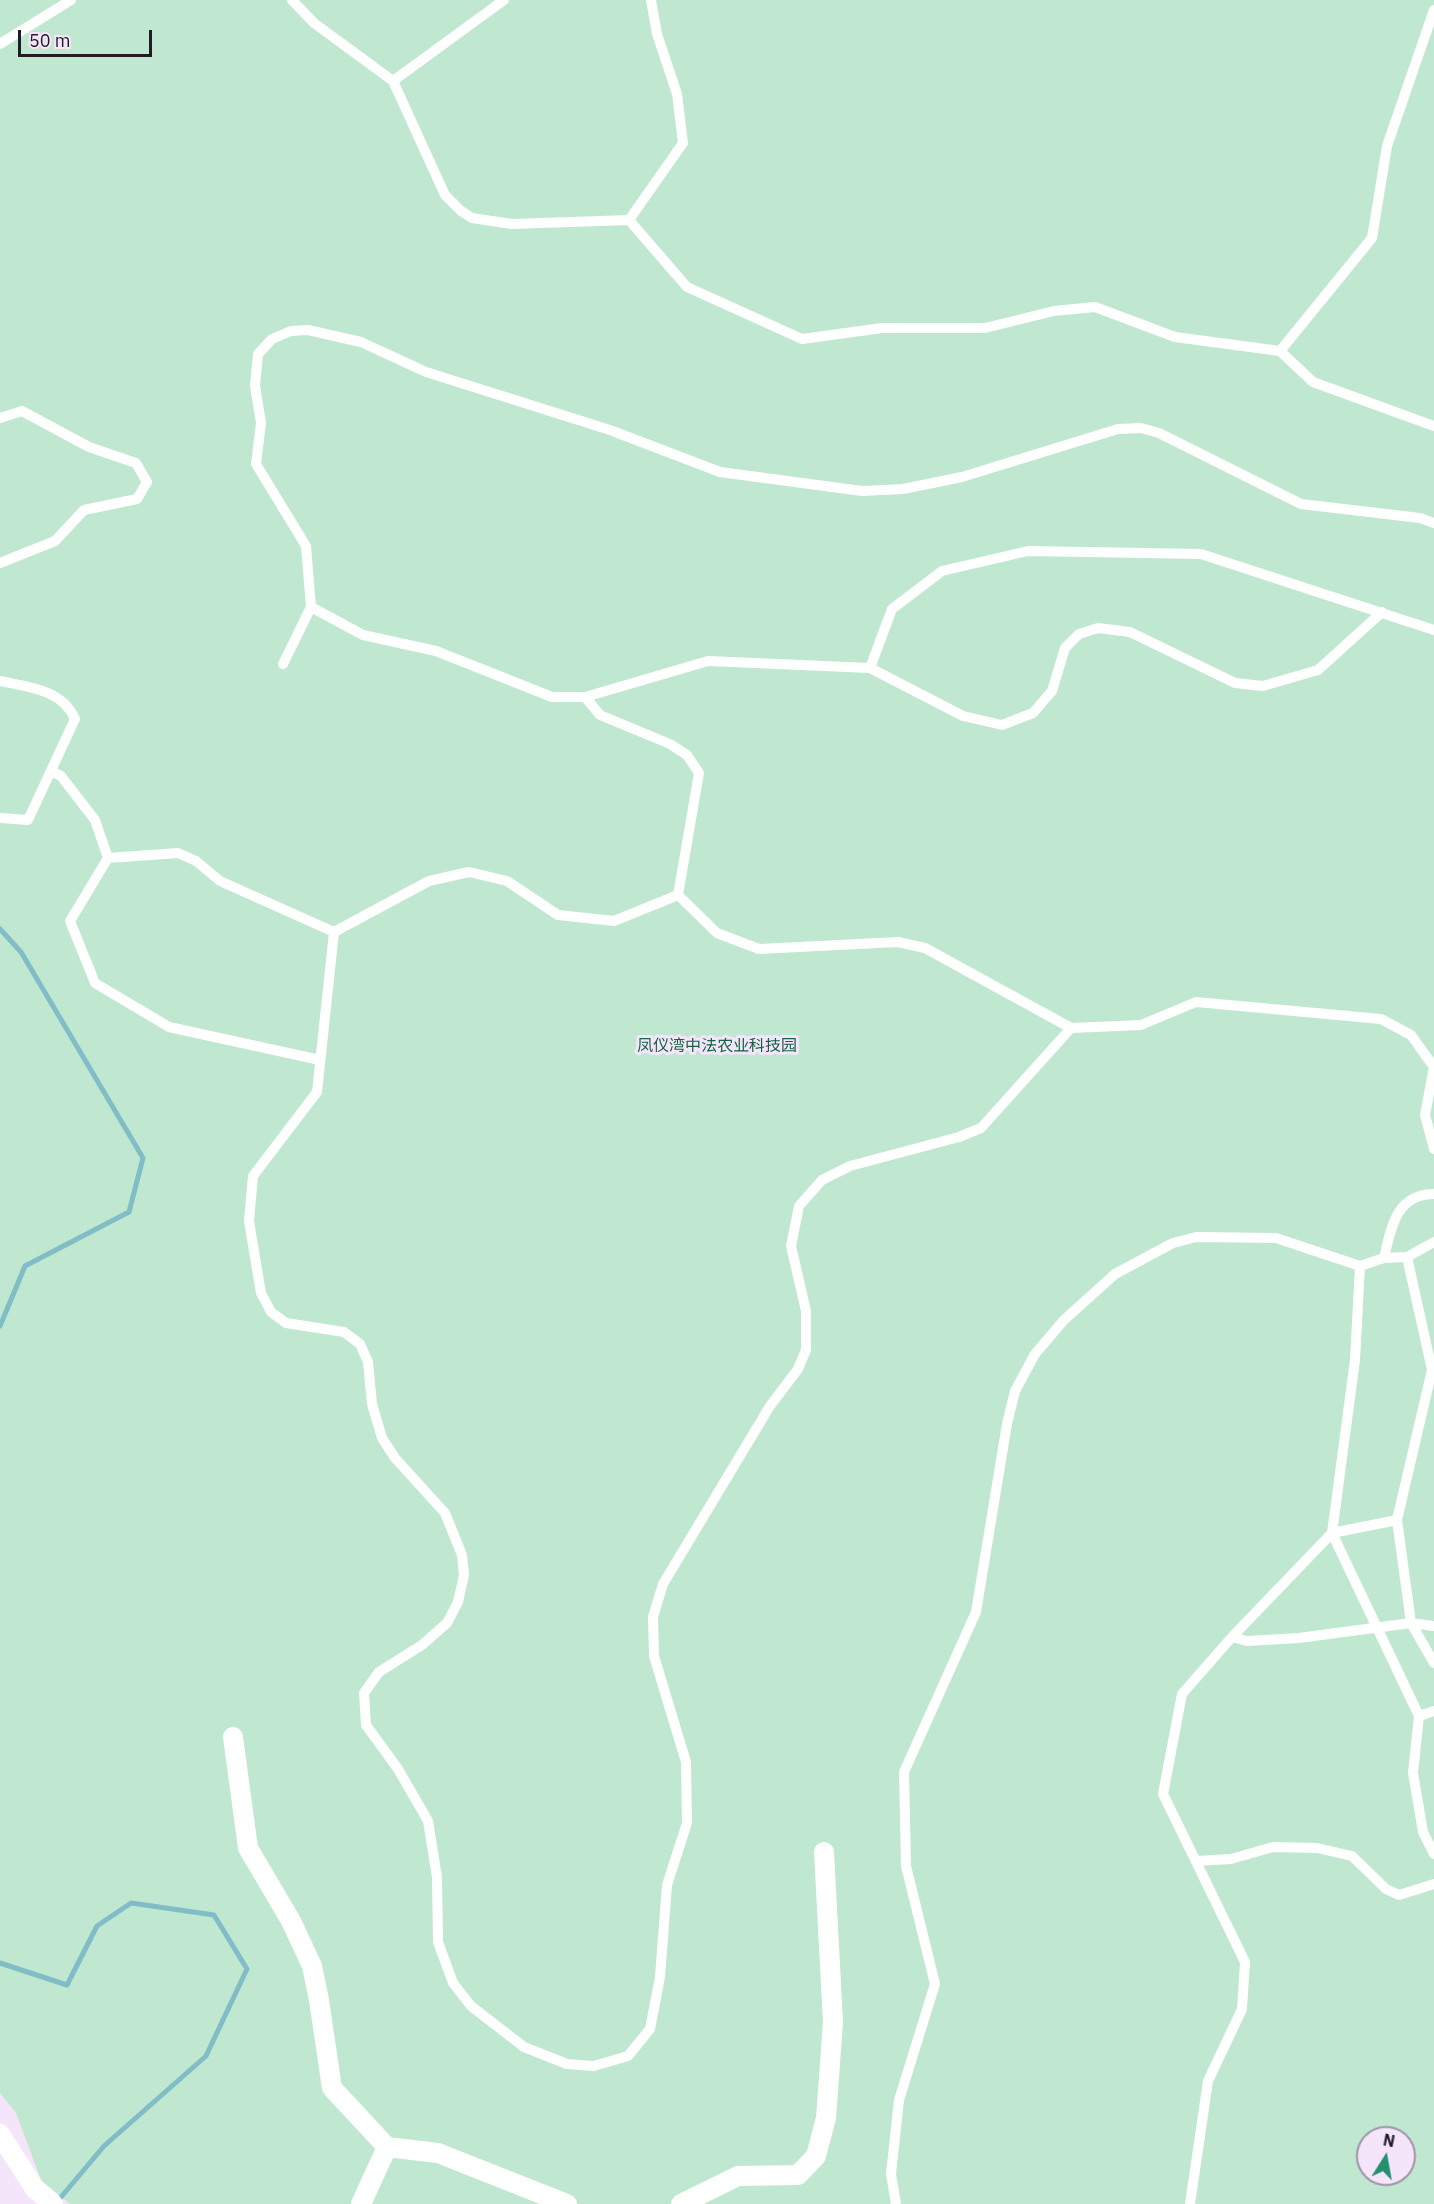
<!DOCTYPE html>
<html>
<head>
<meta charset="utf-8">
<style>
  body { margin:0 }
  #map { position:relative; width:1434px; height:2204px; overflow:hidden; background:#f4e5fb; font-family:"IBM Plex Sans",sans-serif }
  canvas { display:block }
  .north { position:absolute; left:1356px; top:2126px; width:60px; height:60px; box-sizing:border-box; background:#f4e5fb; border:2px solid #a094a5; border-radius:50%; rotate:11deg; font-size:16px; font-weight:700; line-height:24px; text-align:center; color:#221b25 }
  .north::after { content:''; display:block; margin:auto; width:21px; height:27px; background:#25906e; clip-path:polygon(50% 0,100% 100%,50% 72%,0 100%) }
  .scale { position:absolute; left:18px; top:30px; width:134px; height:27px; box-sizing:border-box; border:3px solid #221b25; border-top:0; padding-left:8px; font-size:18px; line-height:21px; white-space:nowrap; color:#221b25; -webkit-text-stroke:4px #f4e5fb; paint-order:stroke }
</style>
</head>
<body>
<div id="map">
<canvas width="1434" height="2204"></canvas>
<div class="north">N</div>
<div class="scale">50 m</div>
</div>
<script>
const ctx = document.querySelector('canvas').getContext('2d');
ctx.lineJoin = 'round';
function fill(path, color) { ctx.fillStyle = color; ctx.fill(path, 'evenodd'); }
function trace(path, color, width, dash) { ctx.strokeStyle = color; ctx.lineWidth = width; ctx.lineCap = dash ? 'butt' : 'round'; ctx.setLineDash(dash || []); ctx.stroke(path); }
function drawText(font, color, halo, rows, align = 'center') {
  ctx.font = font + ' "IBM Plex Sans","Noto Sans SC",sans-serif'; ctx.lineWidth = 6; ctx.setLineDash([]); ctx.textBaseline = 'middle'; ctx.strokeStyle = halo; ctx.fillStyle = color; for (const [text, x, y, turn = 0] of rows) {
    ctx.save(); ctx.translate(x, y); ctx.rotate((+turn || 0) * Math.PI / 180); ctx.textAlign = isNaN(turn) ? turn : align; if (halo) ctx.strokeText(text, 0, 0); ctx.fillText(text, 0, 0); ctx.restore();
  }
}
const green = new Path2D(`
  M0 0H1434V2204H70L41 2180 16 2113 0 2093ZM1368 2138H1404V2174H1368Z`);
const stream = new Path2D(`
  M0 929 21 952 143 1158 129 1212 25 1266 0 1326
  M0 1963 67 1985 97 1926 131 1903 214 1915 247 1969 206 2056 104 2146 56 2203`);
const lane = new Path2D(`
  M292 0 314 23 393 81 445 195 461 211 472 218 512 224 629 220 687 287 802 339 882 328H985L1054 311 1095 307 1175 337 1280 351 1313 382 1434 426
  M0 44 71 0
  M393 81 504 0
  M629 220 683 143 677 94 657 34 651 0
  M1280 351 1372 238 1387 146 1434 10
  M0 418 22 411 89 447 136 463 147 482 137 499 84 510 55 541 0 563
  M311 607 363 635 436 651 552 697H585L708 661 870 668 963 716 1002 725 1033 713 1052 691 1065 648 1079 634 1098 628 1130 632 1235 683 1263 686 1318 670 1382 612
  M283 664 311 607 306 546 256 464 261 423 255 386 258 354 272 339 291 331 308 330 361 342 426 372 610 430 720 472 862 491 903 489 962 477 1118 429 1141 428 1159 433 1301 504 1420 518 1434 523
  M870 668 892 609 942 571 1028 551 1201 554 1434 630
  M0 681C28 687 62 689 75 719L28 820 0 818
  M585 697 600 715 670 744 687 755 699 773 678 895 717 933 759 949 898 942 925 948 1071 1028
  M51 771 61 776 95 820 108 858
  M678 895 614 921 558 915 507 881 469 872 429 881 334 932 317 1092 253 1176 249 1221 261 1293 271 1312 286 1323 344 1332 360 1344 368 1362 372 1404 382 1438 395 1458 445 1513 462 1555 464 1575 458 1602 447 1623 422 1645 379 1672 364 1693 366 1725 398 1769 428 1821 437 1877 438 1942 453 1983 471 2006 524 2047 567 2064 594 2066 628 2056 650 2029 660 1977 667 1885 687 1823 686 1762 654 1656 653 1617 663 1584 770 1406 798 1369 806 1350V1311L791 1246 799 1206 822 1180 850 1166 959 1137 981 1128 1071 1028 1141 1025 1196 1002 1381 1019 1411 1035 1434 1067
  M320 1060 169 1027 95 983 70 921 108 858 178 853 196 861 220 881 334 932
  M1434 1067 1425 1115 1434 1149
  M1407 1257 1432 1370 1397 1520 1332 1533 1419 1716 1413 1773 1423 1832 1434 1854
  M1384 1258C1391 1228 1396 1194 1434 1194
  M1397 1520 1411 1623 1434 1663
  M1232 1637 1247 1641 1299 1638 1411 1623 1434 1626
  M1419 1716 1434 1711
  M1196 1861 1231 1859 1273 1847 1317 1848 1352 1856 1386 1889 1399 1895 1434 1884
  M896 2204 891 2174 899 2100 935 1984 906 1866 904 1772 976 1612 1007 1424 1015 1391 1035 1354 1064 1320 1115 1274 1173 1243 1196 1237 1276 1238 1360 1266 1384 1258 1407 1257 1434 1242
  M1190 2204 1208 2081 1242 2009 1245 1962 1163 1794 1182 1694 1232 1637 1332 1533 1355 1360 1360 1266`);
const street = new Path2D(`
  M233 1737 248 1848 291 1921 312 1966 319 2000 332 2088 387 2147 438 2153 567 2204
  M0 2134 35 2189 53 2204
  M361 2204 387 2147
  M681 2204 738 2176 798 2175 816 2156 826 2118 833 2022 824 1852`);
const parkNames = [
  ["凤仪湾中法农业科技园",717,1046]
];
fill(green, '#c0e7cf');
trace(stream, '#80bdc7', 5);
trace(lane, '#fff', 10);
trace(street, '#fff', 20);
drawText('16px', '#156340', '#f4e5fb', parkNames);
</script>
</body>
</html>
